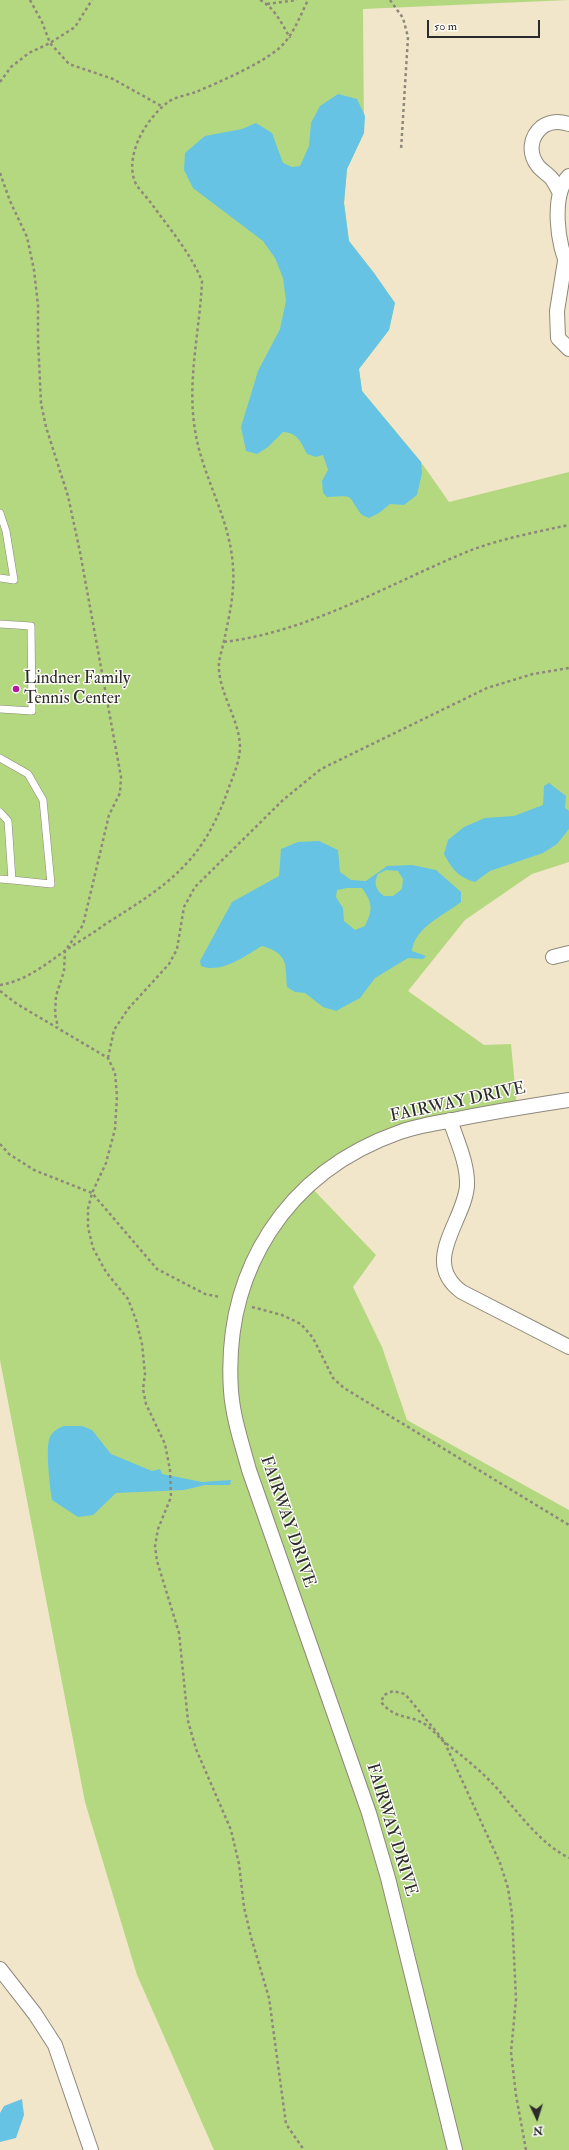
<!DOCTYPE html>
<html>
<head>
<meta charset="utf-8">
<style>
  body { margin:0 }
  #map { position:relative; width:569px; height:2150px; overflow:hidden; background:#f1e6ca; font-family:"IM FELL Double Pica",serif }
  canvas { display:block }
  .north { position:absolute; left:517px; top:2098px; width:40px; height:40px; -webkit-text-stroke:3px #fdfcf7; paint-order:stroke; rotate:176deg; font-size:11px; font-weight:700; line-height:16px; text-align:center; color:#2b2b2b }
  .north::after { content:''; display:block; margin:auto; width:14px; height:18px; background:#2b2b2b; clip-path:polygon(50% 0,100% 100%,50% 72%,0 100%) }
  .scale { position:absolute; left:427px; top:20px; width:113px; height:18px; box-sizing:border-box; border:2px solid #2b2b2b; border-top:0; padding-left:5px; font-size:12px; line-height:14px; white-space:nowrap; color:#2b2b2b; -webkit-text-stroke:3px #fdfcf7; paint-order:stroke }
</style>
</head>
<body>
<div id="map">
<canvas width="569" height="2150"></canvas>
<div class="north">N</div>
<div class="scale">50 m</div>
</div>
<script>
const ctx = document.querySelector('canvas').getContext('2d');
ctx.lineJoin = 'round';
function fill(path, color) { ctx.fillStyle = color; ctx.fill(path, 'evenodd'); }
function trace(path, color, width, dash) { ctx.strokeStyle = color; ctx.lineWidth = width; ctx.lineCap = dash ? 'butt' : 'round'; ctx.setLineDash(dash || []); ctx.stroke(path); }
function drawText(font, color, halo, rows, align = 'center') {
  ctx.font = font + ' "IM FELL Double Pica",serif'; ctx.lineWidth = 3; ctx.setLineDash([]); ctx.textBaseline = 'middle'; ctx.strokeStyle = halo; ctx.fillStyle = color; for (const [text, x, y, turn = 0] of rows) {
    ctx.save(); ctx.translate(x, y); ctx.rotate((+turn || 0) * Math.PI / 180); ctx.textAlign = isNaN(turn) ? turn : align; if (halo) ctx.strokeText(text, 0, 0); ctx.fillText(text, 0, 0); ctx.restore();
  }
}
const green = new Path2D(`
  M0 0H569L363 9 364 133 347 169 344 203 349 241 374 273 395 303 389 330 359 369 362 391 421 462 449 502 569 472V862L532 874 465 920 408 991 484 1045 511 1044 517 1108 402 1131 309 1185 376 1255 353 1287 382 1347 407 1420 569 1510V2150H214L137 1975 85 1802 0 1360Z`);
const water = new Path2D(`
  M338 94 357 99 365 116 364 133 347 169 344 203 349 241 374 273 395 303 389 330 359 369 362 391 421 462 422 473 417 495 404 505 390 504 379 513 369 518 362 515C346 495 357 495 327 497L323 493 322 481 328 470 323 455 316 457 307 454C301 442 298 433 283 432L268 447 257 454 246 451 241 427 258 371 280 329 286 301 283 278 275 258 263 241 193 188 184 170 185 153 205 136 242 129 256 123 272 133 283 163 292 167 300 166 309 146 311 123 320 106Z
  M549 783 566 796 565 808 569 811V829L557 844 543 853 490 871 475 882C458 877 452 869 444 854L448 840 464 827 485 818 514 816 543 805 544 786Z
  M319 841 338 850 340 872 351 880 366 881 387 866 412 865 436 870 461 892V902C444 915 414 928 412 951L426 956 423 959 408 958 375 978 360 998 336 1011 323 1007 305 993 295 992 287 987C285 964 289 954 262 946 245 956 221 974 201 966L200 961 232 902 279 876 281 849 298 842ZM386 870 398 871 403 879 402 889 393 896H384C376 890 373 884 378 874ZM347 888H362C373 904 373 909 365 926L355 930 344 921 343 908 336 897 337 890Z
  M64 1426H82L92 1430 111 1454 152 1471 160 1469 162 1474 202 1482 231 1480 230 1485H205L184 1490 116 1493 93 1515 78 1517 52 1500C50 1488 45 1446 50 1437 53 1431 58 1428 64 1426Z
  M22 2099 24 2115 16 2138 0 2142V2113L4 2106Z`);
const path = new Path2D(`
  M30 0 42 22 50 43 69 64 113 79 163 107
  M260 0C275 8 282 24 290 38
  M390 0 403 18 408 37 401 150
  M267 4 297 0
  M0 82 11 67 29 53 50 43 75 27 92 0
  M0 173 10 201 27 237 34 270 38 305V340L41 403 46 427 68 496 80 552 121 777 120 793 109 815 83 925 65 951 64 971 56 996 55 1014 58 1027
  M224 642C312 631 388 584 469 551 500 539 536 532 569 525
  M0 985C25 981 45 965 66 950 78 942 92 934 104 925 169 884 203 863 229 787 234 774 240 760 240 746 239 720 221 696 219 670 218 660 222 651 224 641 229 617 235 592 233 567 230 515 200 475 194 423 188 376 200 328 202 281 190 252 169 228 151 203 146 196 136 187 134 179 126 152 147 118 168 102 175 97 187 95 196 92 221 81 255 67 277 50 293 37 299 18 308 0
  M0 991 17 1004 108 1058 115 1073 117 1096 115 1129 106 1163 92 1193 88 1209V1227L93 1248 106 1272 128 1299 136 1320 142 1344 145 1374 143 1389 146 1404 165 1444 170 1470 171 1497 158 1529 155 1546 157 1561 179 1633 188 1721 196 1749 231 1830 239 1864 244 1907 251 1937 269 1998 286 2124 304 2150
  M108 1058 114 1030 128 1009 169 964 177 949 184 907 195 887 283 800 321 769 487 688 533 674 569 668
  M0 1144 9 1154 34 1170 92 1193 157 1269 205 1294 220 1297
  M252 1307 282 1315 301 1324 313 1338 333 1378 344 1388 569 1525
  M526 2150 516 2095 511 2052 516 1999 512 1914 508 1888 500 1863 444 1741 405 1694 393 1691 384 1695 381 1702C395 1719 404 1714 421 1722 428 1725 436 1734 442 1740 453 1749 464 1757 475 1767 509 1795 529 1837 569 1858`);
const service = new Path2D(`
  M0 513 6 531 14 580 0 578
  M0 624 31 626 32 711 0 709
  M0 758 28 774 43 800 51 884 12 880
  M0 812 8 821 12 880 0 879`);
const minor = new Path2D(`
  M569 176C551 194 557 247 569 267
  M560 193C557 188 555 183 552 179 548 174 542 171 538 166 528 153 530 137 542 127 550 121 560 121 569 124
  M565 261 557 311 558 338 569 349
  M553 957 569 953
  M450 1120C457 1141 468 1164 467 1186 464 1222 420 1262 462 1292L569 1347
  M0 1969 35 2014 55 2045 91 2150
  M455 2150 388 1878 369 1813 249 1470C242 1444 233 1418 231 1391 223 1271 286 1172 400 1132 417 1126 435 1123 453 1120 491 1112 530 1106 569 1100`);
const markers = [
  [16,689,4,"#b5179e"]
];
const poiNames = [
  ["Lindner Family",24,679],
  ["Tennis Center",24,699]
];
const streetNames = [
  ["FAIRWAY DRIVE",458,1103,-12],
  ["FAIRWAY DRIVE",287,1522,71],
  ["FAIRWAY DRIVE",391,1830,73]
];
fill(green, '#b4d880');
fill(water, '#66c3e4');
trace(service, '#8e887a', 8);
trace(minor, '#8e887a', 16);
trace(path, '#8e887a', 2.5, [3, 3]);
trace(service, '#fff', 7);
trace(minor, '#fff', 14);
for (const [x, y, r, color] of markers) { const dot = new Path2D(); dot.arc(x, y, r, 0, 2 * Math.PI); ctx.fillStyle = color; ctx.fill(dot); trace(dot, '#fdfcf7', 1.5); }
drawText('17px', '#2b2b2b', '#fdfcf7', poiNames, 'left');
drawText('17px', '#2b2b2b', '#fdfcf7', streetNames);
</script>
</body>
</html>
